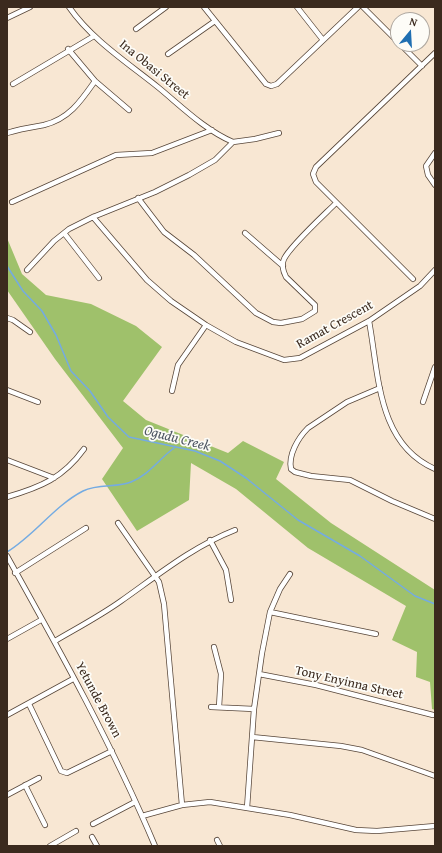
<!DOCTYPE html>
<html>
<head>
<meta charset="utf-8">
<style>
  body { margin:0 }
  #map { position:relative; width:442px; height:853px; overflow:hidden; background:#f8e7d3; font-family:"Gentium Book Plus",serif }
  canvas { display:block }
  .frame { position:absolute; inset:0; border:8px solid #3b2a1e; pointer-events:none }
  .north { position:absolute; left:390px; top:12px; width:40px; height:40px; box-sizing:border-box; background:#fdfcf7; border:1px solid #afa8a0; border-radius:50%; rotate:18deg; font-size:11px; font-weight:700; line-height:16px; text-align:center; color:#3b2a1e }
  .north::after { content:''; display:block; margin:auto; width:14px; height:18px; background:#1f6fb2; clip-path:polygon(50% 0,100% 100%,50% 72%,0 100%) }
</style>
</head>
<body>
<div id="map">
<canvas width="442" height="853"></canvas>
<div class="frame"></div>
<div class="north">N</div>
</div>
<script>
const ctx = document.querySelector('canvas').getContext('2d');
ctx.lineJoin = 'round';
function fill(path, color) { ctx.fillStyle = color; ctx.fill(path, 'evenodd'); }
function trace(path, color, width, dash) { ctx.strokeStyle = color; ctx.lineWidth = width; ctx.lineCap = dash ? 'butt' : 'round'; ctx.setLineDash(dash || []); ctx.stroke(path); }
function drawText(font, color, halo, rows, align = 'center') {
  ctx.font = font + ' "Gentium Book Plus",serif'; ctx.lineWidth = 3.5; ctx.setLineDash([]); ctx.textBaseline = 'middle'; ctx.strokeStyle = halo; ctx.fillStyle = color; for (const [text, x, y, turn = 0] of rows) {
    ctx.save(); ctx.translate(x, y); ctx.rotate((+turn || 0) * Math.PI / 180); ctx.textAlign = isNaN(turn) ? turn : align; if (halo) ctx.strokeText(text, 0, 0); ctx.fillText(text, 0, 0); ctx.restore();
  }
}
const green = new Path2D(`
  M7 238 22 274 46 295 91 304 136 326 162 347 123 401 146 420 228 453 243 441 284 462 276 479 331 523 435 590V710L432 709 430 682 416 677 417 652 392 640 406 606 308 548 236 489 191 463 189 500 137 531 102 479 123 448 55 359 7 290Z`);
const stream = new Path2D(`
  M7 266 23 291 42 311 56 335 71 371 90 391 108 417 129 437 195 451 220 461 246 478 298 520 360 556 415 596 435 604
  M7 552C35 535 54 506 83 491 98 483 117 488 131 482 149 475 159 459 174 448`);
const street = new Path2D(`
  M69 7C92 40 128 63 159 88 182 107 205 130 233 142
  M204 7 266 84 271 86 277 84 358 7
  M297 7 323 40
  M363 7 398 42
  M7 18 30 7
  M136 29 166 7
  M400 44 422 66
  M68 49 95 81 129 110
  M168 54 215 21
  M13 84 94 36
  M7 133C19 129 32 127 44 125 69 119 81 101 95 81
  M435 153 426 166 428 175 435 185
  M138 198 164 232 194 255 256 313 273 322 281 323 302 319 315 311V305L286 277C283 271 281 265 284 259 290 246 324 215 336 203
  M12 202 116 155 152 153 212 130
  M93 217 147 280 171 301 206 325 236 342 284 360 300 358 369 321 420 286 435 270
  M64 233 99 278
  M245 233 283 266
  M27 270 54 241 69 229 93 217 155 192 189 175 215 160 233 142 255 139 279 133
  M413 279 316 182 313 174 316 167 435 53
  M7 318 13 320 30 332
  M369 321C379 374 377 444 435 469
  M380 388 347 402 308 428C298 438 288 455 291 469L295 472 311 476 350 480 392 501 435 519
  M7 390 38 402
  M172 391 178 365 206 325
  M423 402 435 367
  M7 460 54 478
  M7 497C41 487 63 478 84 449
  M118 523 159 582 164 604 182 805
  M210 540 226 570 231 600
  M7 556C60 651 113 746 155 846
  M15 573 86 528
  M270 612 376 634
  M7 639 41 620
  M55 641C77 628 100 616 121 601 158 575 192 547 235 530
  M214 647 221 674 219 707
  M259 674 316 685 433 715
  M29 704 61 771 67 773 112 751
  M211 707 254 709
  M7 715 73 679
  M252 737 341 746 362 750 435 776
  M25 785 45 825
  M7 795 39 778
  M247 808 254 709 262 653 270 612 280 589 290 574
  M142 816 182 805 210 802 290 815 356 830 377 831 435 826
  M93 824 135 802
  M92 837 97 846
  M217 840 220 846
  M50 846 76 831`);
const streetNames = [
  ["Ina Obasi Street",154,70,39],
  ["Ramat Crescent",335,325,-29],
  ["Tony Enyinna Street",349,683,13],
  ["Yetunde Brown",98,700,62]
];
const waterNames = [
  ["Ogudu Creek",177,439,14]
];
fill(green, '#9fc16b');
trace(stream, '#74abe2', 1.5);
trace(street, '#574639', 6);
trace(street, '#fff', 4.5);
drawText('13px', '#3b2a1e', '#fdfcf7', streetNames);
drawText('italic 14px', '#4f5763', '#fdfcf7', waterNames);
</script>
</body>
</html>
